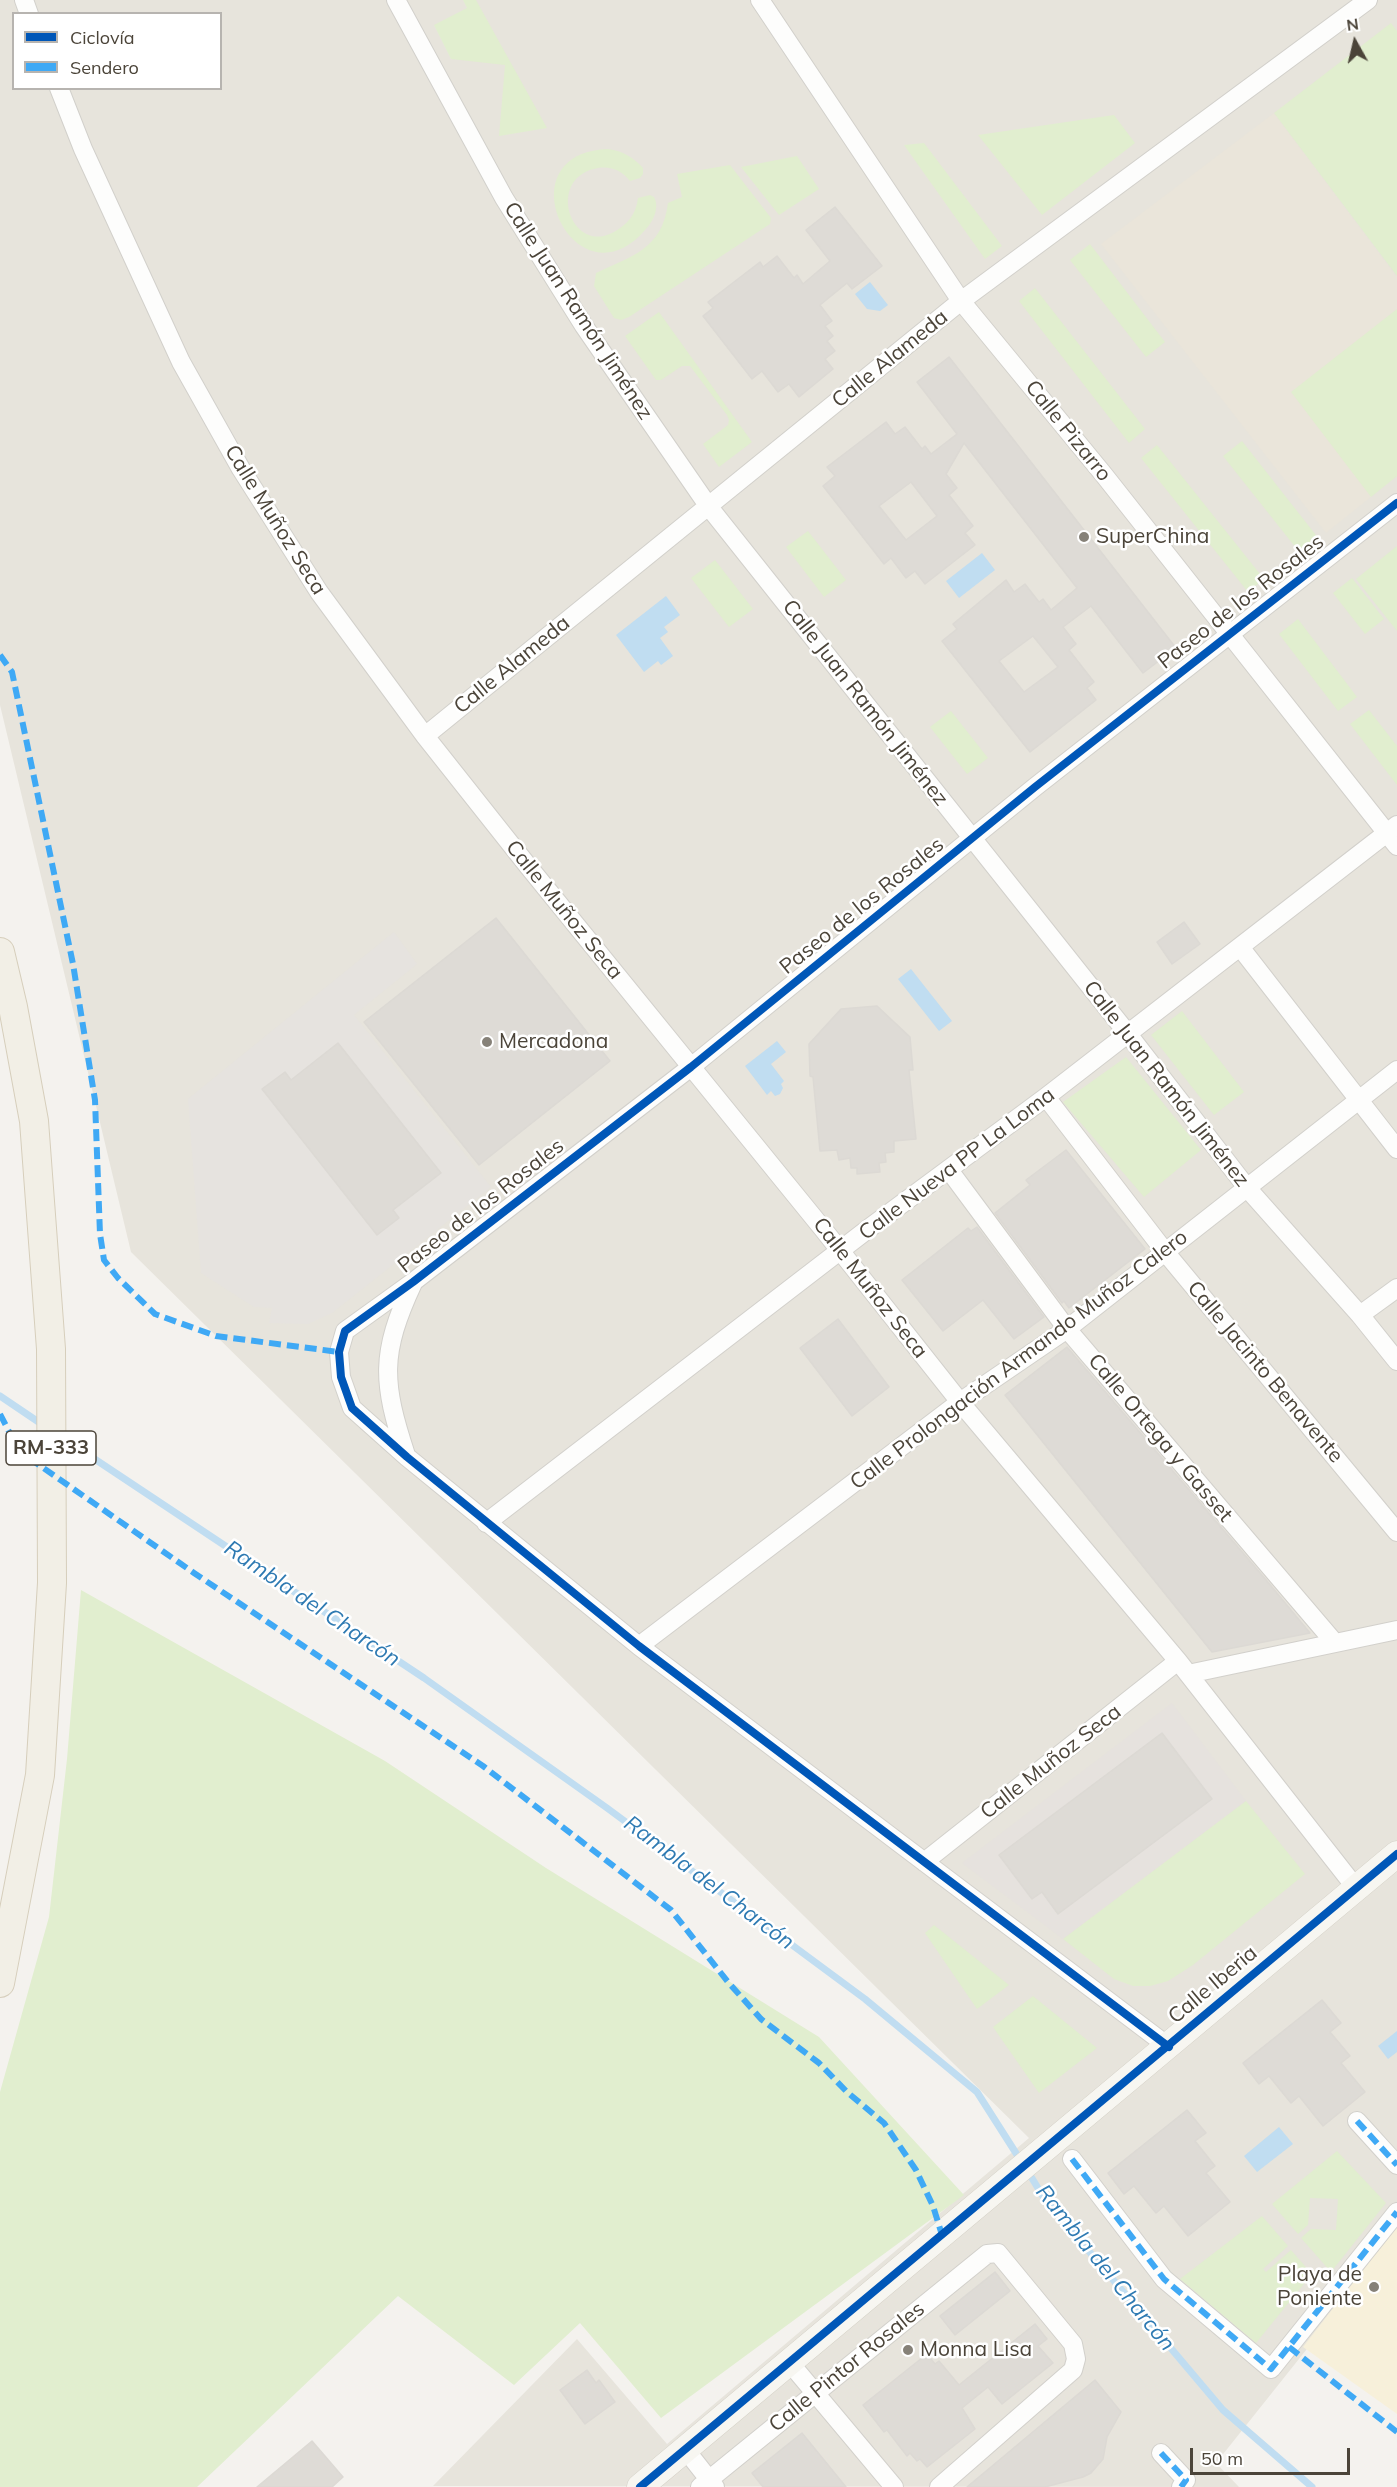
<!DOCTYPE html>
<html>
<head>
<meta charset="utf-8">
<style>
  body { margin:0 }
  #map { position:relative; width:1397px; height:2487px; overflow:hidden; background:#f4f2ee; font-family:Mulish,sans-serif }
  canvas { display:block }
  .legend { position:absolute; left:12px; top:12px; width:210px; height:78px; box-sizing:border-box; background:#fff; border:2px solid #b7b4b0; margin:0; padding:8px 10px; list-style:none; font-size:18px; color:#4b4439 }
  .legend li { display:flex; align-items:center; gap:12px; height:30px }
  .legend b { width:30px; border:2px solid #b7b4b0 }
  .north { position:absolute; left:1325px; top:12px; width:60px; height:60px; -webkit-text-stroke:4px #fff; paint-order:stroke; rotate:352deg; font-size:16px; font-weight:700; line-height:24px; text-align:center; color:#4b4439 }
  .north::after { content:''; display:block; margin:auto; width:21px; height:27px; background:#4b4439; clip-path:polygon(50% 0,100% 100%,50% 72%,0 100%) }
  .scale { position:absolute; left:1190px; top:2448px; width:160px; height:27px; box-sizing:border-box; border:3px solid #4b4439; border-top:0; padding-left:8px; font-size:18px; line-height:21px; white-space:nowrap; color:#4b4439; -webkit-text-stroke:4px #fff; paint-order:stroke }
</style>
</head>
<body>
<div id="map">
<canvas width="1397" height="2487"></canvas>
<ul class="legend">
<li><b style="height:8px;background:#0057b8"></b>Ciclovía</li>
<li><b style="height:8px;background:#3fa9f5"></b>Sendero</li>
</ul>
<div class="north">N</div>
<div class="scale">50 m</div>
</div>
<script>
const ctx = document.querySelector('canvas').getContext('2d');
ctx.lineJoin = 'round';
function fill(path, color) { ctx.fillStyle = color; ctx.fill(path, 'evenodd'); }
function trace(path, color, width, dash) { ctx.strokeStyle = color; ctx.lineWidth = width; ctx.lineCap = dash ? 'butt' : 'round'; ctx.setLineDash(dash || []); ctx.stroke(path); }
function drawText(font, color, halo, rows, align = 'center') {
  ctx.font = font + ' Mulish,sans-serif'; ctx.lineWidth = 5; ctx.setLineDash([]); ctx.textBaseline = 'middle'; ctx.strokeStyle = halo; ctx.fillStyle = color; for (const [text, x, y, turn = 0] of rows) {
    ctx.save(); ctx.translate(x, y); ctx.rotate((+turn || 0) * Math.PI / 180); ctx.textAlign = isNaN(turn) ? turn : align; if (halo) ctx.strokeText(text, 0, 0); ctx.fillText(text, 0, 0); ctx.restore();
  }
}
const residential = new Path2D(`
  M0 0H1397V2236L1216 2463 1239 2487 433 2486 577 2339 667 2444 1029 2138 131 1252 0 705ZM14 14H220V88H14Z`);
const industrial = new Path2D(`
  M1172 1703 1246 1801 1063 1939 962 1863Z`);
const education = new Path2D(`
  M1274 113 1397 277V476L1326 533 1101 244Z`);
const green = new Path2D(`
  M463 0H476L547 128 499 136 505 65 451 59 434 25 467 8Z
  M1391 23 1397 31V276L1274 113Z
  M1114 115 1135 143 1042 215 978 135Z
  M924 143 1002 246 985 259 904 145Z
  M608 149C623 151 633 157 643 168V174L640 178 630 181C622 171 612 166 598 168 545 177 570 254 612 233 627 225 636 215 638 198L650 195 654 197C660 208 653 222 645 230 576 310 500 153 608 149Z
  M797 156 819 189 779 215 741 167Z
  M730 165 771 218 770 224 629 317 621 320 614 318 594 286 596 273C631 256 662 250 668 203L682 197 677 174Z
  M1090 244 1165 342 1146 357 1070 260Z
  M1035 288 1145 429 1129 443 1019 301Z
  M1397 309V476L1371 497 1291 392Z
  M659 312 752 442 719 467 703 444 728 425 729 420 727 415 690 366H682L661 380H656L625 336Z
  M1242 441 1319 539 1300 553 1223 456Z
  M1157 445 1264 579 1248 592 1141 458Z
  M808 531 846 580 824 597 786 547Z
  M1397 546V631L1356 579Z
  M715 560 753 609 729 627 691 578Z
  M1352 578 1384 619 1365 634 1333 593Z
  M1298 619 1357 697 1338 711 1279 634Z
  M1369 710 1397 746V785L1350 724Z
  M951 711 988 758 967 774 930 727Z
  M1182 1011 1244 1092 1214 1115 1151 1035Z
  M1126 1057 1201 1150 1144 1197 1063 1102Z
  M81 1590 385 1761 546 1868 819 2037 964 2195 661 2418 580 2323 514 2385 398 2296 197 2487H0V2092L49 1917 67 1759Z
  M1246 1801 1305 1874 1193 1965 1168 1981 1150 1986H1133L1114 1979 1063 1939Z
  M934 1925 1009 1985 977 2009 925 1933Z
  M1033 1996 1097 2048 1039 2093 993 2027Z
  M1337 2151 1386 2203 1331 2272 1301 2238 1311 2229 1336 2230 1338 2199 1310 2198 1308 2225 1298 2234 1272 2204Z
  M1262 2216 1288 2246 1263 2269 1266 2272 1291 2250 1312 2274 1256 2343 1180 2279Z`);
const sand = new Path2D(`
  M1397 2226V2414L1303 2347Z`);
const parking = new Path2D(`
  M394 932 417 964 354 1015 491 1187 332 1313 308 1324 269 1323 272 1308 254 1307 201 1273 188 1099Z`);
const water = new Path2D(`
  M870 282 888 305 880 311 867 309 855 294Z
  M982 553 995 570 959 598 946 581Z
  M666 596 680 615 664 627 668 632 660 638 673 656 661 665 658 661 644 672 616 635Z
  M911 969 952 1021 939 1031 898 979Z
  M777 1041 786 1052 771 1064 784 1081 781 1084 783 1088 780 1094 775 1096 771 1091 767 1095 745 1066Z
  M1397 2031V2052L1388 2059 1378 2046Z
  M1279 2127 1293 2144 1257 2172 1244 2156Z`);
const stream = new Path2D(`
  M0 1396 43 1425
  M60 1436 424 1678 607 1808 865 1999 977 2092 1021 2161
  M1027 2170 1044 2198 1223 2410 1312 2487`);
const building = new Path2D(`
  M835 207 882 266 852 289 847 283 820 305 832 321 825 326 833 336 827 341 835 351 825 359 833 369 799 397 789 384 778 392 762 371 752 379 703 316 713 308 708 302 760 262 763 267 777 256 794 278 797 275 803 284 830 261 806 230Z
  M949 357 1176 648 1143 673 1091 606 1063 627 1076 644 1069 650 1094 682 1087 688 1096 700 1030 752 942 641 957 629 953 624 1006 580 1014 592 1025 584 1039 602 1043 599 1051 610 1077 588 964 443 946 474 957 488 949 495 973 526 965 533 975 545 925 584 915 571 906 578 891 558 884 564 823 486 835 476 827 467 886 422 895 434 905 427 922 449 925 446 931 454 957 434 917 382ZM911 482 937 516 906 540 879 506ZM1033 636 1058 667 1024 692 999 661Z
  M496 918 610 1061 479 1165 364 1022Z
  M1184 922 1200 944 1172 964 1157 942Z
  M877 1006 910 1037 913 1070H909L916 1139 894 1141V1152L885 1153 886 1162 879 1163 880 1172 857 1174V1168H851L850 1158 839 1160 837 1150 820 1151 813 1077 810 1076 809 1044 841 1009Z
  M338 1043 441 1173 393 1210 399 1218 377 1235 262 1089 285 1072 291 1080Z
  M1066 1150 1145 1249 1069 1308 1064 1301 1062 1303 995 1213 1030 1185 1026 1180Z
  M977 1227 1044 1317 1014 1339 983 1300 943 1331 902 1280 968 1228 971 1231Z
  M838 1319 889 1387 852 1416 800 1348Z
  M1067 1347 1267 1581 1310 1633 1212 1652 1005 1395Z
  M1162 1733 1212 1799 1058 1914 1042 1892 1032 1899 999 1855Z
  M1322 2000 1341 2023 1330 2032 1350 2056 1341 2063 1365 2092 1323 2126 1299 2096 1291 2103 1269 2076 1259 2084 1243 2063Z
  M1187 2110 1206 2133 1195 2141 1215 2166 1206 2173 1230 2202 1188 2236 1164 2206 1156 2213 1134 2186 1124 2194 1108 2173Z
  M995 2272 1010 2291 955 2335 940 2316Z
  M1035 2324 1047 2339 1038 2346 1053 2363 1002 2404 988 2387 962 2408 975 2429 927 2467 920 2459 917 2461 910 2453 907 2456 887 2430 884 2432 863 2405 927 2354 935 2364 939 2361 959 2385Z
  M587 2370 596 2383 599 2380 615 2402 585 2424 560 2390Z
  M1095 2380 1121 2412 1107 2437 1103 2459 1091 2473 1083 2477 1045 2487H967Z
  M802 2433 846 2487H763L752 2473Z
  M312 2441 343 2477 332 2487H257Z`);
const street = new Path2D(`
  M24 0 29 14
  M396 0 504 198 584 326 709 507 1128 1034 1248 1189 1360 1315 1397 1361
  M760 0 961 301 1104 475 1397 846
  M59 88 83 149 181 362 241 469 319 592 425 736 528 866 823 1229 960 1402 1178 1661 1356 1888
  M425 736 961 301 1368 0
  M1240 947 1397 1149
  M1046 1097 1166 1253 1397 1532
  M949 1170 1067 1329 1335 1643
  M1360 1315 1397 1288
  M406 1455C382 1382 380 1354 413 1283
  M486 1523 868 1229 1046 1097 1397 825
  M639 1646 960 1402 1067 1329 1397 1070
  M1188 1674 1397 1630
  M924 1862 1178 1661
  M1169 2047 639 1646 407 1457 352 1408 341 1377 339 1352 345 1331 413 1282 691 1067 1035 787 1397 503
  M1357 2121 1397 2165
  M1072 2159 1164 2279 1271 2369 1397 2212
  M790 2363 894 2487
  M685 2449 715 2487
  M1161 2453 1186 2480 1181 2487
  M700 2487 987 2254 998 2253 1073 2344 1076 2359 1073 2370 939 2487`);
const secondary = new Path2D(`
  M640 2487 1397 1854`);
const primary = new Path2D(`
  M0 952 13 1007 34 1121 51 1349 52 1583 40 1775 0 1983`);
const quiet = new Path2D(`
  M0 655 12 672 73 964 95 1100 100 1234 104 1260 118 1278 155 1314 216 1336 339 1352
  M0 1414 19 1451 194 1573 483 1766 671 1910 728 1982 761 2019 819 2063 847 2092 884 2123 916 2170 933 2206 942 2235
  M1357 2121 1397 2165
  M1072 2159 1164 2279 1271 2369 1397 2212
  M1289 2347 1397 2432
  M1161 2453 1186 2480 1181 2487`);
const cycleway = new Path2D(`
  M1169 2047 639 1646 407 1457 352 1408 341 1377 339 1352 345 1331 413 1282 691 1067 1035 787 1397 503
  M640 2487 1397 1854`);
const markers = [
  [1084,537,6,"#868178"],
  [487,1042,6,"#868178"],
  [1374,2287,6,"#868178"],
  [908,2350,6,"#868178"]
];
const shields = [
  [51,1448,90]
];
const shieldNames = [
  ["RM-333",51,1448]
];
const streetNames = [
  ["Calle Juan Ramón Jiménez",578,311,57],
  ["Calle Alameda",890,359,-39],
  ["Calle Pizarro",1068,431,51],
  ["Calle Muñoz Seca",275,520,58],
  ["Paseo de los Rosales",1241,602,-38],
  ["Calle Alameda",512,665,-39],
  ["Calle Juan Ramón Jiménez",865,703,52],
  ["Paseo de los Rosales",862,906,-39],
  ["Calle Muñoz Seca",564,910,51],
  ["Calle Juan Ramón Jiménez",1166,1084,52],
  ["Calle Nueva PP La Loma",957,1164,-37],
  ["Paseo de los Rosales",481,1206,-38],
  ["Calle Muñoz Seca",870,1288,52],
  ["Calle Prolongación Armando Muñoz Calero",1019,1360,-37],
  ["Calle Jacinto Benavente",1265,1372,50],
  ["Calle Ortega y Gasset",1160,1438,50],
  ["Calle Muñoz Seca",1051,1762,-38],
  ["Calle Iberia",1213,1985,-40],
  ["Calle Pintor Rosales",847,2367,-39]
];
const poiNames = [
  ["SuperChina",1096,537],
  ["Mercadona",499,1042],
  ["Playa de",1362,2275,"right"],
  ["Poniente",1362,2299,"right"],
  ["Monna Lisa",920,2350]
];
const waterNames = [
  ["Rambla del Charcón",312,1604,34],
  ["Rambla del Charcón",709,1883,37],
  ["Rambla del Charcón",1105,2268,51]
];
fill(residential, '#e7e4dc');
fill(industrial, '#e6e2de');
fill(education, '#eae5da');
fill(green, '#e1eecf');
fill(sand, '#f7f0da');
fill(parking, '#e6e3df');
fill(water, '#c0ddf1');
trace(stream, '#c0ddf1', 7);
fill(building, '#dedbd6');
trace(building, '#dcd9d4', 1.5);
trace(street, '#d2d0cb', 20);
trace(secondary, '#d3cfc5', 27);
trace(primary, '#d6cebb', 30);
trace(street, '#fdfdfc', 18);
trace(secondary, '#f7f6f1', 26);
trace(primary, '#f2efe6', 28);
trace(quiet, '#3fa9f5', 6, [12, 6]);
trace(cycleway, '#0057b8', 8);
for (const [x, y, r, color] of markers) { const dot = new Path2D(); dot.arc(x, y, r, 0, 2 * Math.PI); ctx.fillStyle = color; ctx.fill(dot); trace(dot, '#fff', 2); }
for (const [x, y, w] of shields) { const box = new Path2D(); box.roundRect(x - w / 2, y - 17, w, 34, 4.5); ctx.fillStyle = '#fff'; ctx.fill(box); trace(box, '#4b4439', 1.5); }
drawText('bold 20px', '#4b4439', null, shieldNames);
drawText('21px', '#4b4439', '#fff', streetNames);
drawText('21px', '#4b4439', '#fff', poiNames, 'left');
drawText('italic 22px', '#2e7ab2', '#fff', waterNames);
</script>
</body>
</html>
